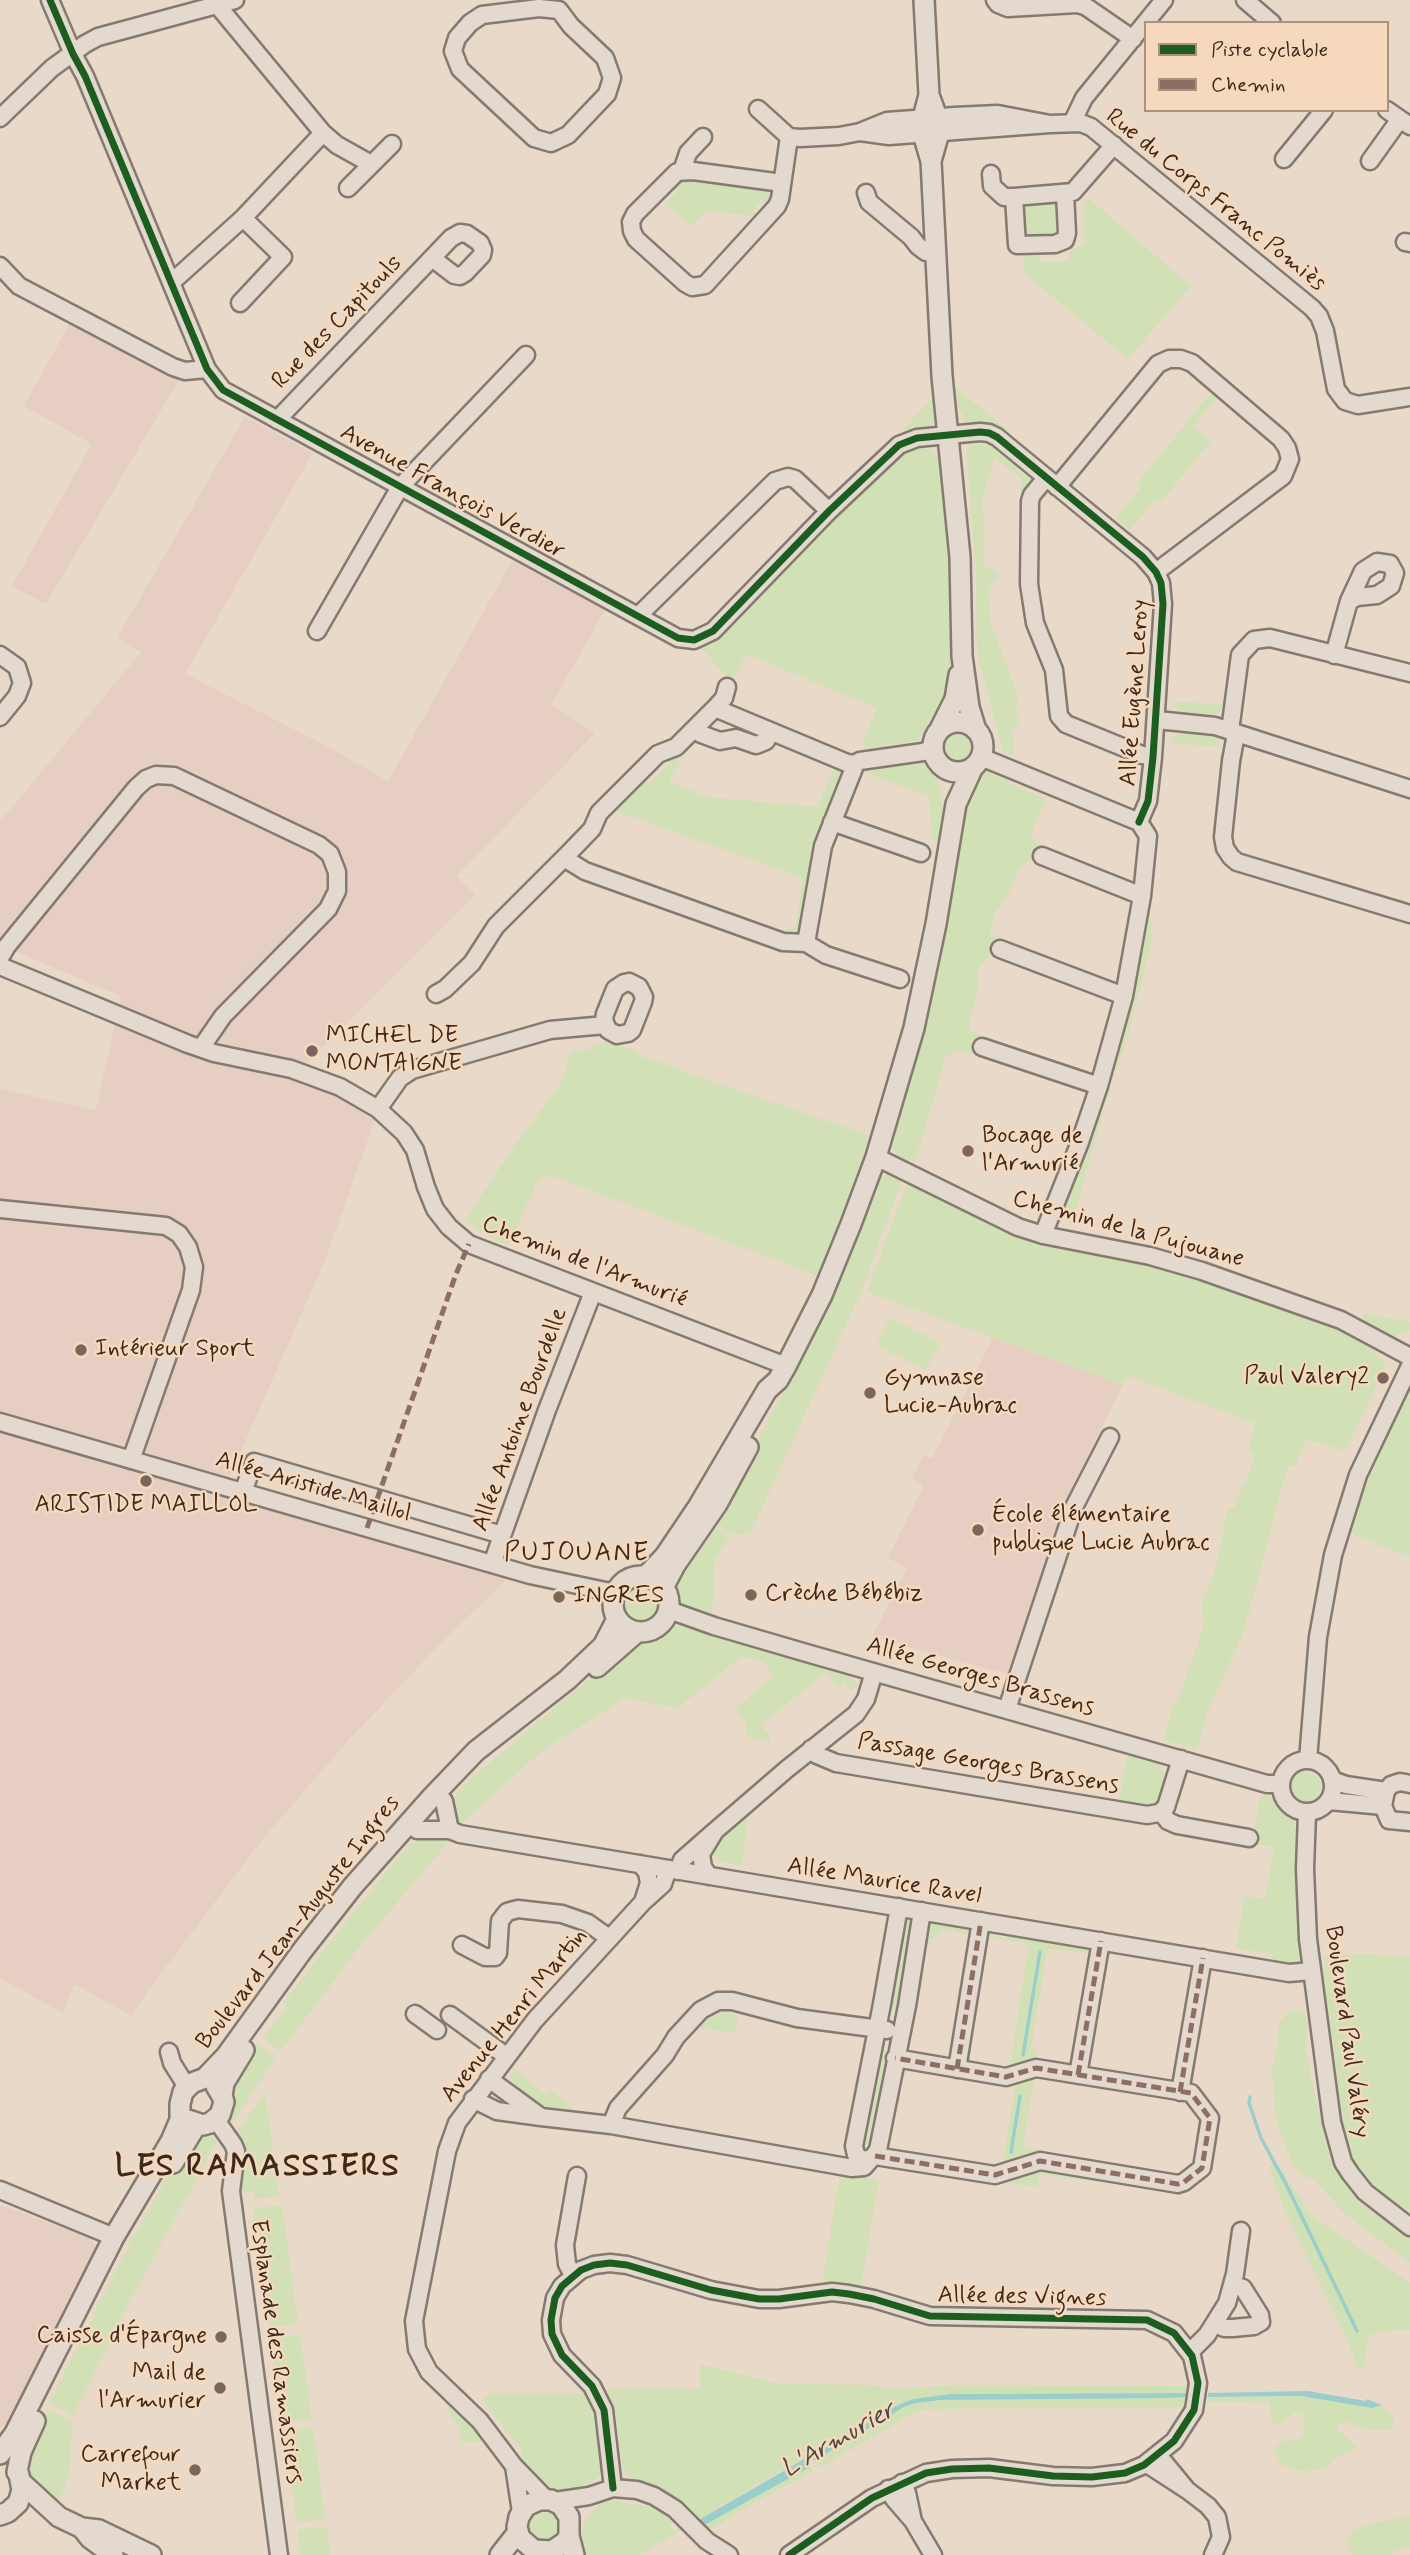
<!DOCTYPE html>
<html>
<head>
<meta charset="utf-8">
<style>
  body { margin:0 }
  #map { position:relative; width:1410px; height:2555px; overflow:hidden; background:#e9d9c9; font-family:Mynerve,sans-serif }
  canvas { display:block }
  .legend { position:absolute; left:1144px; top:21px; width:245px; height:91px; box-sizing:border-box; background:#f6d8bc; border:2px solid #ab927d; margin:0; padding:9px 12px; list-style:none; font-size:21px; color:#3b2a1e }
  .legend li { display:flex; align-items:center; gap:14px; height:35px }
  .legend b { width:35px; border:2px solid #ab927d }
</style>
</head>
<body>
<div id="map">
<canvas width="1410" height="2555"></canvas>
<ul class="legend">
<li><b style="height:9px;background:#1b5e20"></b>Piste cyclable</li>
<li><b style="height:9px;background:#8d6e63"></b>Chemin</li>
</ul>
</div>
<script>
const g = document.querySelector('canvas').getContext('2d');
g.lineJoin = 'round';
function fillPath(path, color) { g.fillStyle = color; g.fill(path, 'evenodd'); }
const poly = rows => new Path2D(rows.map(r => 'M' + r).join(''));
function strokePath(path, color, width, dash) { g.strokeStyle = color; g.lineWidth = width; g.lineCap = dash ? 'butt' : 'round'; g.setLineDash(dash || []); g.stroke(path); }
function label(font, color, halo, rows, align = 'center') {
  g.font = font + ' Mynerve,sans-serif'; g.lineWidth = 5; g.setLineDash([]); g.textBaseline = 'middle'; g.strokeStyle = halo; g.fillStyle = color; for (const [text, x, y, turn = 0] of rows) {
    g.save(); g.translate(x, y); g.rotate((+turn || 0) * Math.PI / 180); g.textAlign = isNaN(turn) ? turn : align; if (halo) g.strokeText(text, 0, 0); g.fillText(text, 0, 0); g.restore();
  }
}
fillPath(poly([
  [70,323,179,380,46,604,12,586,92,444,24,406],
  [245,417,313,453,185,674,321,743,388,781,512,561,605,610,551,705,595,733,456,877,475,894,291,1079,335,1095,375,1119,326,1258,223,1492,508,1578,439,1645,345,1744,262,1840,146,1993,132,2016,74,1984,63,2013,0,1978,0,1089,96,1110,121,996,0,945,0,822,141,652,117,638],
  [993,1338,1123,1385,1064,1503,1007,1674,872,1637,907,1568,888,1558,924,1485,912,1478,924,1455,932,1459],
  [0,2205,88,2237,97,2247,97,2258,13,2423,0,2428]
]), '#e6cec3');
fillPath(poly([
  [682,176,771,189,774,195,769,205,761,200,753,210,759,217,707,210,692,226,665,204,676,193,669,186],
  [1059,198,1060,235,1030,240,1023,237,1020,207,1023,203],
  [1088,198,1191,286,1128,359,1030,278,1024,271,1023,253,1039,252,1040,262,1069,261,1069,251,1085,244,1083,205],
  [955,387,1011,432,1006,438,965,424,965,418,958,406],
  [1212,391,1218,396,1194,427,1211,441,1160,503,1155,500,1130,530,1115,518,1141,488,1137,484],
  [937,393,936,421,929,429,904,435,901,432],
  [977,443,991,445,1020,468,1018,471,1023,475,1026,473,1033,481,1024,492,1021,492,1021,478,994,458,982,501,985,537,983,561,986,567,996,572,999,578,992,581,988,590,990,621,1018,696,1016,716,1020,719,1012,730,1015,757,1003,752,977,653,976,572,966,448],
  [918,447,932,449,941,461,950,571,951,662,948,691,940,713,917,741,865,748,864,741,877,708,746,654,736,675,728,678,702,649,693,650,693,647,713,638,886,464,889,467,901,455],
  [1172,701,1225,705,1220,712,1211,716,1187,714,1178,711],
  '943 747a15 15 0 1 1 30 0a15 15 0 1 1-30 0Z',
  [1184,732,1209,734,1217,739,1222,747,1169,743,1174,736],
  [689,744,669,782,707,797,818,807,835,764,843,769,844,773,802,931,797,935,783,936,787,927,791,929,796,925,803,878,613,810,630,793,632,795,637,790,635,788,643,779,649,784,669,764,664,758,677,756],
  [914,759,930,767,937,777,944,814,942,840,932,839,929,796,861,771,863,768],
  [990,769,1001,771,1012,785,1046,799,1031,835,1033,841,1046,846,1034,851,1033,857,1037,863,1029,860,1021,866,1006,898,996,911,989,933,1001,938,996,938,991,943,990,950,995,957,989,954,977,971,977,996,969,1021,970,1031,982,1036,975,1038,971,1044,972,1050,976,1054,960,1050,946,1056,915,1162,910,1159,908,1164,895,1153,890,1139,959,812,975,777],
  [1148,908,1152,925,1152,944,1119,1066,1112,1064,1135,983],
  [605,1042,638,1051,640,1056,870,1136,819,1276,552,1176,539,1178,508,1246,485,1235,465,1221,514,1146,562,1082,571,1051,587,1051,596,1044],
  [1104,1087,1110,1089,1071,1226,1065,1218,1064,1210,1060,1208],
  [894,1174,903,1177,862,1290,750,1534,733,1535,713,1521,795,1371,847,1254,877,1180,885,1175],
  [908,1180,1020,1237,1052,1245,1150,1261,1332,1323,1364,1338,1386,1365,1345,1451,1306,1439,1295,1467,1288,1465,1243,1634,1209,1708,1197,1749,1163,1740,1172,1709,1181,1692,1204,1624,1202,1602,1216,1568,1228,1508,1234,1509,1242,1486,1240,1482,1247,1483,1255,1453,1248,1451,1255,1423,1128,1376,1123,1385,867,1292],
  [1364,1314,1410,1322,1410,1330,1396,1335,1386,1334,1365,1324,1363,1320],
  [890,1318,940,1343,926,1370,876,1345],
  [1410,1385,1410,1557,1350,1533,1365,1478],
  [711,1525,729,1537,715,1561,712,1617,688,1609,678,1598,675,1587,675,1577],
  '623 1605a18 18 0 1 1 36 0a18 18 0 1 1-36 0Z',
  [682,1625,716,1632,714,1637,850,1676,858,1685,851,1691,844,1682,838,1687,826,1673,761,1724,771,1738,770,1742,748,1737,745,1722,736,1708,774,1676,764,1662,742,1656,678,1708,625,1698,543,1750,461,1824,456,1819,453,1812,454,1799,459,1790,474,1776,614,1658,636,1643,659,1636,673,1626],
  [1128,1755,1158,1764,1164,1772,1165,1785,1161,1796,1155,1804,1146,1806,1119,1802],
  '1291 1787a15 15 0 1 1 30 0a15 15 0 1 1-30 0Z',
  [1265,1793,1295,1824,1299,1835,1303,1950,1298,1959,1289,1964,1272,1964,1272,1954,1236,1948,1245,1896,1265,1899,1274,1847,1252,1843,1260,1797,1262,1798],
  [748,1813,742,1866,719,1861,714,1854,714,1845],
  [425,1836,451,1839,357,1950,281,2051,263,2038,287,2007,283,2003,342,1927,407,1847],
  [908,1915,911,1915,915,1924,915,1931,898,2011,891,2011,888,2008,904,1919],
  [936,1920,965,1923,973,1935,944,1930,930,1940,927,1944,909,2043,902,2042,926,1927],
  [1010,1930,1084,1943,1091,1954,1048,1948,1031,2048,1036,2049,1034,2062,1009,2071,1029,1944,985,1937,992,1931,995,1932,995,1936,1008,1938],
  [1368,1954,1410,1957,1410,2222,1369,2188,1350,2159,1341,2121,1334,2047,1322,1976,1326,1955],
  [722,2011,738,2015,735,2033,700,2028,709,2017],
  [1288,2012,1301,2012,1308,2023,1305,2048,1326,2147,1352,2194,1361,2204,1410,2238,1410,2263,1344,2213,1315,2180,1302,2176,1294,2167,1276,2120,1272,2070,1278,2047,1277,2035,1280,2022],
  [257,2043,276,2057,231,2125,231,2081],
  [883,2050,890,2054,871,2153,859,2152,878,2051],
  [515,2069,546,2095,551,2090,574,2110,539,2105,532,2100,511,2082,510,2076],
  [1035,2074,1023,2147,1041,2150,1002,2166,1015,2088,1009,2086,1010,2083],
  [265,2093,279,2196,255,2199,253,2192,239,2193,238,2181,244,2158,244,2146,237,2131],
  [207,2135,217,2141,129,2303,73,2416,49,2403,125,2252,174,2164,196,2138],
  [1277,2163,1312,2216,1410,2283,1410,2330,1382,2331,1368,2336,1365,2365,1359,2371,1345,2335,1283,2207,1269,2166],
  [1039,2166,1173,2188,1173,2192,1040,2174,1037,2187,1010,2183,1011,2176],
  [840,2173,879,2180,861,2287,822,2284],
  [282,2205,298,2324,270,2327,253,2209],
  [300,2334,312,2419,283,2422,271,2338],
  [700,2364,780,2384,873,2385,890,2389,960,2385,1187,2386,1187,2393,951,2394,913,2399,763,2481,699,2520,671,2496,626,2475,622,2465,616,2414,607,2389,700,2389],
  [489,2393,586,2393,598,2420,603,2468,600,2476,580,2488,563,2492,542,2484,522,2460,522,2451,482,2400],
  [1301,2396,1372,2408,1382,2405,1394,2418,1394,2425,1390,2430,1369,2430,1345,2421,1339,2424,1336,2429,1357,2446,1353,2451,1340,2455,1325,2468,1311,2471,1292,2470,1281,2463,1275,2453,1274,2447,1280,2442,1301,2438,1305,2433,1304,2419,1301,2414,1294,2412,1279,2425,1273,2424,1269,2401,1208,2402,1208,2397],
  [1187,2397,1186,2407,929,2409,916,2412,819,2468,814,2461,904,2407,916,2403,941,2400],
  [453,2407,481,2434,491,2448,486,2449,482,2441,462,2443,460,2430,446,2408],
  [49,2409,72,2421,70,2467,65,2488,58,2501,33,2482,28,2463,34,2441],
  [313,2427,325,2519,297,2523,284,2432],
  [811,2466,814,2471,766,2496,709,2531,703,2525],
  [619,2499,620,2502,644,2506,646,2504,675,2522,670,2526,674,2531,680,2527,683,2530,639,2555,582,2555,579,2541,585,2519,599,2504],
  '528 2526a16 16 0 1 1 32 0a16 16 0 1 1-32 0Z',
  [1410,2516,1410,2549,1406,2547,1394,2551,1391,2555,1352,2555,1346,2541,1354,2530,1379,2522],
  [327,2527,330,2555,300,2555,297,2530]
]), '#d1e1b5');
fillPath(poly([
  [1308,2391,1366,2401,1367,2399,1382,2405,1372,2408,1301,2396,1208,2397,1208,2393],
  [1187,2393,1187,2397,1167,2398,941,2400,916,2403,904,2407,814,2461,811,2456,898,2405,913,2399,951,2394],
  [806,2458,810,2467,708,2523,703,2525,699,2520]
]), '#9acecc');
strokePath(poly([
  [1023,2055,1040,1952],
  [1250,2097,1249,2103,1261,2138,1286,2184,1357,2331],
  [1011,2152,1020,2096]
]), '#9acecc', 3.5);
const minor = poly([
  [50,0,73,54,85,76,207,369,223,390,678,638,694,640,713,631,829,511,899,445,917,438,980,432,989,433,997,437,1143,557,1156,572,1161,583,1163,604,1153,757,1148,801,1139,822],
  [995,0,998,4,1008,8,1077,4,1085,6,1133,39],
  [1245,0,1272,23],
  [539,8,559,10,571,26,605,58,612,78,607,94,568,135,551,143,534,138,460,69,453,51,457,38,470,23,482,15,539,8],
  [758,109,789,137,800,138,839,136,860,132,887,121,954,116,998,114,1050,124,889,136,860,132],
  [1387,110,1410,126],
  [0,118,52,68,85,44,98,37,235,0],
  [1072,123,1084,98,1164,0],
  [1050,124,1081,123,1091,127,1312,308,1319,316,1325,331,1336,389,1345,401,1358,405,1410,397],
  [323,133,337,145,371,164],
  [1284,159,1324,110],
  [1370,161,1400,119],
  [682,171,688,153,703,137],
  [991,174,992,186,1004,197,1014,197],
  [782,183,693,171,677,172,635,214,631,222,632,231,636,239,685,283,692,287,705,285,777,206,780,199,789,137],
  [348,188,392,144],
  [866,193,869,202,911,237,918,246,926,252,936,251],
  [1065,193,1067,233,1065,240,1055,244,1017,245,1014,197,1073,192,1114,145],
  [1405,242,1410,243],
  [0,266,19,286,173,367,185,371,207,369],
  [172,282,243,218,323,133,213,0],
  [240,303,283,257,243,218],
  [277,420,451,238,460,233,467,234,480,243,483,250,482,255,465,273,460,276,454,275,432,258],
  [1046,478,1032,495,1030,501,1029,584,1035,623,1054,670,1059,716,1066,724,1142,755,1153,757],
  [1057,487,1158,364,1169,359,1181,359,1192,363,1281,439,1287,448,1290,459,1283,476,1156,572],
  [638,616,775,481,788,477,795,479,829,511],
  [317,631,400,487,526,355],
  [0,655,17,667,22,683,17,696,0,717],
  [1334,655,1349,601,1357,597,1377,595,1391,586,1395,573,1390,564,1377,562,1363,571,1349,601],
  [715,708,724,698,727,687],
  [1157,720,1215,726,1410,789],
  [695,728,701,734,720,741,736,738,756,745,766,741,771,732],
  [1230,731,1240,655,1254,640,1270,638,1410,673],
  [1236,734,1231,761,1223,837,1225,848,1231,857,1237,862,1410,914],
  [981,757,1139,822,1148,836,1142,896,1124,996,1099,1086,1080,1142,1043,1235],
  [854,764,854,768,823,846,806,943,783,942,585,871,564,858,592,829,599,813,658,754,676,747,715,708,847,763,854,764,860,761,923,752,932,748],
  [832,822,921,853],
  [1042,856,1142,896],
  [806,943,826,955,900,979],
  [1000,949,1124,996],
  [0,958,7,946,136,788,146,779,156,775,174,776,319,845,330,854,337,872,337,891,328,909,223,1016,201,1048],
  [0,966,188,1044,214,1053,291,1069,340,1087,378,1109,404,1133,415,1150,426,1187,435,1209,449,1227,469,1244,786,1366],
  [629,982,639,987,644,997,643,1002,632,1030,628,1033,617,1035,608,1030,604,1020,605,1014,615,989,624,983,629,982],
  [436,994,445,989,472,963,496,926,564,858],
  [982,1047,1099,1086],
  [378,1109,400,1078,412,1070,550,1030,605,1025],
  [876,1157,1018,1227,1043,1235,1150,1256,1202,1271,1341,1320,1410,1357],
  [0,1209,166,1226,179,1234,188,1247,194,1267,191,1290,131,1460],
  [0,1422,530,1575,615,1593],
  [243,1492,254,1462,502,1535],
  [492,1564,547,1410,593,1292],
  [669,1610,714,1626,810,1654,1267,1784,1280,1784],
  [1007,1709,1074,1507,1110,1437],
  [811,1749,817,1755,836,1763,1147,1815,1159,1813,1166,1807,1181,1759],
  '1281 1786a26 26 0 1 1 52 0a26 26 0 1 1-52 0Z',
  [1308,1760,1318,1637,1333,1555,1358,1475,1410,1366],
  [1332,1780,1346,1785,1386,1791],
  [1410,1784,1400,1782,1391,1785,1386,1791,1383,1806,1389,1820,1410,1822],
  [444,1801,450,1830],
  [1329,1801,1383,1806],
  [1161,1812,1168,1821,1177,1825,1249,1838],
  [1307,1813,1305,1869,1308,1939,1332,2122,1343,2162,1350,2173,1365,2192,1410,2227],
  [417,1830,450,1830,460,1834,1289,1973,1311,1971],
  [715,1831,787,1769,856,1714,866,1699,874,1672],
  [640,1864,647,1872,649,1883,643,1902,663,1884,668,1869],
  [678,1871,682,1860,715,1831,701,1854,703,1867,709,1876],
  [899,1907,882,2004,854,2146,856,2155,863,2160,872,2158,878,2150,907,2006,922,1911],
  [462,1945,485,1957,495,1957,498,1953,500,1921,507,1912,518,1909,562,1914,588,1923,609,1938],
  [415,2014,437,2030],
  [450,2015,506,2056],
  [169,2052,172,2063,187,2087],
  [957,2069,981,1921],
  [1078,2075,1101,1941],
  [1180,2092,1203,1958],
  [473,2099,497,2111,541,2117,489,2079],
  [541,2117,611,2125,618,2108,665,2055,676,2037,701,2010,718,2001,732,2001,797,2018,887,2030],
  [216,2120,233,2144,236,2151,231,2191,279,2555],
  [611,2125,852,2168,864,2167,872,2158],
  [875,2156,995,2175,1040,2161,1178,2184,1184,2182,1202,2168,1210,2118,1191,2093,1036,2068,1006,2077,895,2058],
  [0,2190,114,2237],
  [573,2275,567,2264,565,2245,577,2176],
  [1215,2324,1224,2328,1233,2328,1254,2326,1261,2322,1260,2315,1243,2288,1233,2285],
  [1190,2352,1207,2335,1227,2303,1235,2274,1241,2231],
  [1147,2464,1187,2490,1159,2456],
  [514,2466,521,2512],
  [613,2488,604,2410,592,2386,562,2355,552,2334,551,2320,555,2298,562,2286,581,2270,594,2265,610,2263,627,2265,711,2290,759,2299,779,2299,832,2292,849,2294,874,2299,930,2316,1147,2320,1174,2333,1192,2356,1198,2383,1194,2410,1174,2441,1144,2465,1125,2473,1092,2477,1053,2476,989,2468,952,2469,926,2473,872,2498,789,2555],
  [888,2489,894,2499,913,2521,907,2493,902,2483],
  [1187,2490,1208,2506,1217,2517,1221,2537,1213,2555],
  [546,2499,514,2466,480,2421,429,2372,417,2349,414,2321,447,2151,457,2123,535,2020,643,1902],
  [555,2501,589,2496,613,2488,637,2490,654,2496,675,2509,707,2541,729,2555],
  [913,2521,933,2555]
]);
const major = poly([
  [924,0,929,95,923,118,923,134,931,161,942,376,960,557,962,656,969,707,976,730],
  [929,95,937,117,939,133,931,161],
  '933 747a25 25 0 1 1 50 0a25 25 0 1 1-50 0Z',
  [940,729,955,699,959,675],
  '613 1604a28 28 0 1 1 56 0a28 28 0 1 1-56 0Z',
  [646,1576,665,1556,698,1507,767,1390,778,1380,786,1366,822,1295,851,1224,876,1157,914,1028,936,924,956,804,973,767],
  [664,1586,675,1565,717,1504,748,1447],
  [597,1667,637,1632],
  [222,2096,224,2083,244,2050],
  [188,2120,203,2125,210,2123,220,2115,224,2102,222,2096,216,2086],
  [173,2163,197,2124],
  [0,2454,15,2433,114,2237,171,2141,180,2120,180,2104,183,2092,192,2083,205,2078,226,2056,302,1951,353,1886,432,1797,476,1751,567,1680,603,1646,617,1619],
  [17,2472,21,2452,35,2421],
  [22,2483,59,2517,82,2528,99,2530,151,2555],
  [0,2515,8,2512,18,2503,22,2490,19,2475],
  [82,2528,90,2538,113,2555],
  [569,2536,565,2542,552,2551,534,2550,520,2538,517,2527,519,2517,526,2506,539,2500,551,2500,561,2505,569,2517,569,2536,574,2555],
  [500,2555,518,2532]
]);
strokePath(minor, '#847a70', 21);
strokePath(major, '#847a70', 24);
strokePath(minor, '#e4d9ce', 16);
strokePath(major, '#e4d9ce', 19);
strokePath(poly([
  [367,1528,456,1274,469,1244],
  [957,2069,981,1921],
  [1078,2075,1101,1941],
  [1180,2092,1203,1958],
  [875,2156,995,2175,1040,2161,1178,2184,1184,2182,1202,2168,1210,2118,1191,2093,1036,2068,1006,2077,895,2058]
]), '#8d6e63', 5, [10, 5]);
strokePath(poly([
  [50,0,73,54,85,76,207,369,223,390,678,638,694,640,713,631,829,511,899,445,917,438,980,432,989,433,997,437,1143,557,1156,572,1161,583,1163,604,1153,757,1148,801,1139,822],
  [613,2488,604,2410,592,2386,562,2355,552,2334,551,2320,555,2298,562,2286,581,2270,594,2265,610,2263,627,2265,711,2290,759,2299,779,2299,832,2292,849,2294,874,2299,930,2316,1147,2320,1174,2333,1192,2356,1198,2383,1194,2410,1174,2441,1144,2465,1125,2473,1092,2477,1053,2476,989,2468,952,2469,926,2473,872,2498,789,2555]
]), '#1b5e20', 7);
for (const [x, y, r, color] of [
  [312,1051,7,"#78675a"],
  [968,1151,7,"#78675a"],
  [81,1350,7,"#78675a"],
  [1383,1378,7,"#78675a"],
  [870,1393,7,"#78675a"],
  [146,1481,7,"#78675a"],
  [978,1530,7,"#78675a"],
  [751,1595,7,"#78675a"],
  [559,1597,7,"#78675a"],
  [221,2337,7,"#78675a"],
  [220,2388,7,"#78675a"],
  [195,2470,7,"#78675a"]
]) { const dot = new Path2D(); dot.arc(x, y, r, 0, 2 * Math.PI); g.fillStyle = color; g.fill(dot); strokePath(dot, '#f6d8bc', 2.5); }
label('24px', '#3b2a1e', '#f6d8bc', [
  ["Rue du Corps Franc Pomiès",1215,201,39],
  ["Rue des Capitouls",338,323,-46],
  ["Avenue François Verdier",452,493,29],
  ["Allée Eugène Leroy",1136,693,-86],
  ["Chemin de la Pujouane",1128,1230,15],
  ["Chemin de l'Armurié",584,1263,21],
  ["Allée Antoine Bourdelle",521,1420,-70],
  ["Allée Aristide Maillol",313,1488,16],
  ["Allée Georges Brassens",980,1678,16],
  ["Passage Georges Brassens",988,1765,10],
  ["Allée Maurice Ravel",884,1882,9],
  ["Boulevard Jean-Auguste Ingres",299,1923,-52],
  ["Avenue Henri Martin",515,2016,-51],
  ["Boulevard Paul Valéry",1346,2032,82],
  ["Allée des Vignes",1022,2298,1],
  ["Esplanade des Ramassiers",275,2352,82]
]);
label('24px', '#3b2a1e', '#f6d8bc', [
  ["MICHEL DE",326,1037],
  ["MONTAIGNE",326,1065],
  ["Bocage de",982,1137],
  ["l'Armurié",982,1165],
  ["Intérieur Sport",95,1350],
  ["Paul Valery2",1369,1378,"right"],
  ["Gymnase",884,1379],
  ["Lucie-Aubrac",884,1407],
  ["ARISTIDE MAILLOL",146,1506,"center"],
  ["École élémentaire",992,1516],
  ["publique Lucie Aubrac",992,1544],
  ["Crèche Bébébiz",765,1595],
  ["INGRES",573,1597],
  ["Caisse d'Épargne",207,2337,"right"],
  ["Mail de",206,2374,"right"],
  ["l'Armurier",206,2402,"right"],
  ["Carrefour",181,2456,"right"],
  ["Market",181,2484,"right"]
], 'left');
g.letterSpacing = '2px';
label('26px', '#3b2a1e', '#f6d8bc', [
  ["PUJOUANE",577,1555]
]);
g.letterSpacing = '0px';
label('italic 26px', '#474a41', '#f6d8bc', [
  ["L'Armurier",839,2441,-30]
]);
g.letterSpacing = '2px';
label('bold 32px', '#3b2a1e', '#f6d8bc', [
  ["LES RAMASSIERS",258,2168]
]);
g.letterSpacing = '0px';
</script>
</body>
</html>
